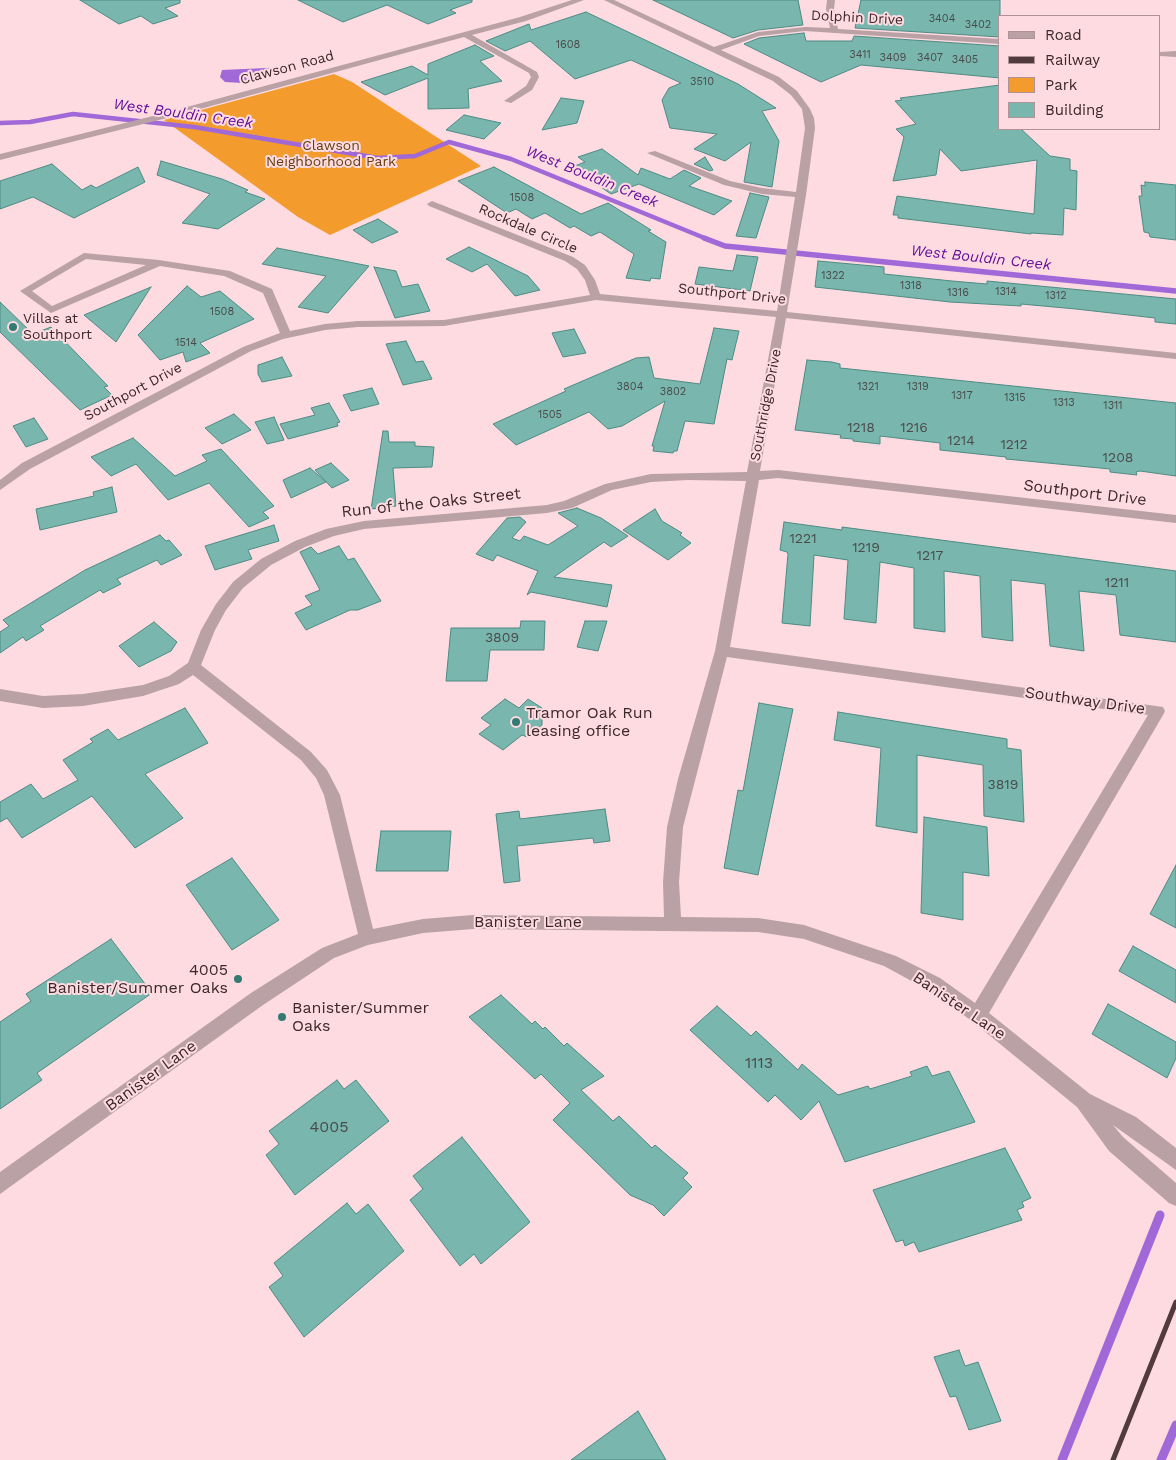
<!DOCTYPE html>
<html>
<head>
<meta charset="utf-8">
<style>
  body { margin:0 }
  #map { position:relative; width:1176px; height:1460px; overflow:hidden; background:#fddbe1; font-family:"Work Sans",sans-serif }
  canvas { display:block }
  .legend { position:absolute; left:998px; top:15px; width:162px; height:115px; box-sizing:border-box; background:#fddbe1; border:1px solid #b09398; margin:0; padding:6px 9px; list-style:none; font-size:15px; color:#3c272b }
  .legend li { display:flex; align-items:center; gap:10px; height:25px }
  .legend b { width:25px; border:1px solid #b09398 }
</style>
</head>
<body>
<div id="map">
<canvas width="1176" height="1460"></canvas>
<ul class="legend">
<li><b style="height:6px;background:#b9a1a5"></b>Road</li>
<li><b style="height:6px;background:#523b3f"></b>Railway</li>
<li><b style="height:14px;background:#f49b2d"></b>Park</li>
<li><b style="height:14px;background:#78b6ae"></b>Building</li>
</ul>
</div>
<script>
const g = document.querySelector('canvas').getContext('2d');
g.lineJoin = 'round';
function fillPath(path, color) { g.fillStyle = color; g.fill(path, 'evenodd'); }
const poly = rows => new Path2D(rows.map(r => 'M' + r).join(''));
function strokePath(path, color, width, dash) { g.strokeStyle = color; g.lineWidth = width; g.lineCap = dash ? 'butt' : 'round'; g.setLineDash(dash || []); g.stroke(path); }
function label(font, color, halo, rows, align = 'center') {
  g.font = font + ' "Work Sans",sans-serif'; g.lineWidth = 4; g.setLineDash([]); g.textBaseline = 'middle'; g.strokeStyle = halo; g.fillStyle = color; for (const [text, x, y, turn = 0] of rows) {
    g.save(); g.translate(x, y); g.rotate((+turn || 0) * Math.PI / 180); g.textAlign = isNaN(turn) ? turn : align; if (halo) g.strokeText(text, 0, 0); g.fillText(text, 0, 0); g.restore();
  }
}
fillPath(poly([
  [334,74,352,82,481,166,330,235,298,217,164,120]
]), '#f49b2d');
fillPath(poly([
  [289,67,298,69,277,74,264,74,258,76,255,80,243,83,225,82,220,77,222,70]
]), '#a168d7');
strokePath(poly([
  [0,123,30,122,73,114,194,127,378,158,415,156,449,142,511,159,707,239]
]), '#a168d7', 4.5);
strokePath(poly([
  [704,238,725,246,1176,291]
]), '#a168d7', 5.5);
strokePath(poly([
  [1062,1460,1160,1215],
  [1161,1460,1176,1425]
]), '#a168d7', 9);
const building = poly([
  [80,0,180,0,180,3,165,8,178,16,153,24,141,16,119,24,80,0],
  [298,0,472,0,472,2,450,10,456,13,428,24,387,5,343,22,298,0],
  [653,0,798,0,803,25,758,30,733,38,653,0],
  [861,0,1000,0,1000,37,855,28,861,0],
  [586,12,738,84,776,108,762,111,779,141,772,187,744,182,751,142,725,161,694,149,717,134,670,128,662,100,669,88,681,83,631,60,575,79,530,41,505,51,486,41,529,24,531,30,586,12],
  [804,33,806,41,852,41,854,36,1000,46,1000,78,861,65,821,82,744,44,759,38,804,33],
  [475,45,494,56,480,61,502,81,468,89,469,108,428,109,428,78,385,95,361,82,412,66,428,75,428,64,475,45],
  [1000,85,1000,129,1021,129,1050,156,1070,159,1070,170,1077,171,1076,210,1064,208,1063,235,1031,233,1031,234,898,218,898,215,893,215,897,196,1034,214,1037,160,961,171,940,149,936,175,893,181,904,137,896,129,916,124,895,101,902,100,900,98,1000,85],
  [561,98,584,101,577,123,542,130,561,98],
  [464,115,501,123,484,139,446,130,464,115],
  [602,149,638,175,641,168,670,179,684,170,701,178,689,186,732,201,714,215,639,184,611,194,572,167,585,162,578,157,602,149],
  [705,157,713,170,710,171,694,164,705,157],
  [161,161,222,179,248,190,245,192,265,199,218,229,182,223,210,194,157,175,161,161],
  [52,164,82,190,91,185,96,188,138,167,145,182,74,218,33,197,0,209,0,181,52,164],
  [494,167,581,214,608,203,651,230,648,231,666,242,660,279,651,278,650,281,626,278,634,254,600,232,591,236,574,226,570,228,545,213,532,219,516,209,507,213,458,181,494,167],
  [1145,182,1176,185,1176,240,1150,237,1149,233,1144,232,1139,196,1142,196,1141,185,1145,186,1145,182],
  [750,193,769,197,756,238,736,236,750,193],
  [378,219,398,232,372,243,353,230,378,219],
  [469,247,528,276,540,290,515,296,487,264,472,272,446,259,469,247],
  [277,248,334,259,369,266,328,313,298,307,326,276,262,264,277,248],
  [737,255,758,257,750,291,695,284,699,267,733,271,737,255],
  [818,261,884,267,884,274,952,281,987,284,987,281,1176,299,1176,324,1155,322,1155,318,1076,309,1021,304,1021,306,950,302,815,287,818,261],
  [374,267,396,271,402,287,418,284,430,311,395,318,374,267],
  [187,286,201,297,220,291,254,319,200,343,210,353,186,362,183,352,160,360,138,335,187,286],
  [151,287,116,342,84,315,151,287],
  [0,302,33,334,51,327,108,386,104,387,112,395,80,410,0,332,0,302],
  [714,328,739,331,732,360,727,359,714,424,685,421,677,451,674,451,673,453,653,451,654,446,652,446,665,401,622,426,608,429,589,412,516,445,493,424,566,391,564,389,636,358,649,357,654,378,700,384,714,328],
  [574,329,586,353,563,357,552,333,574,329],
  [406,341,416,362,423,361,432,379,403,385,386,344,406,341],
  [282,357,292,376,262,382,258,374,258,365,282,357],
  [807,360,832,362,840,364,840,368,1176,403,1176,476,1140,471,1136,472,1137,475,1110,472,1110,469,1006,459,1006,457,940,450,940,443,880,436,880,444,853,441,853,439,840,438,841,435,795,430,807,360],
  [372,388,379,404,351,411,343,395,372,388],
  [329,403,340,422,337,423,338,426,288,439,280,424,315,415,311,408,329,403],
  [234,414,251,430,222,444,205,428,234,414],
  [274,417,284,440,267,444,255,422,274,417],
  [34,418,48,439,26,447,13,426,34,418],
  [383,431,388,431,389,442,415,442,415,446,434,447,432,467,393,468,396,506,371,509,383,431],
  [133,438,175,476,207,461,202,455,221,449,274,506,263,512,269,518,249,527,209,483,168,500,136,464,111,476,91,457,133,438],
  [331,463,349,480,332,488,315,470,331,463],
  [310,468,326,482,291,498,283,480,310,468],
  [112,487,117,512,40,530,36,509,94,496,93,492,112,487],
  [577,508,601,518,628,536,611,547,604,542,554,577,612,585,607,607,531,592,527,595,538,571,497,555,493,561,476,554,507,518,520,517,526,522,512,538,520,541,524,536,548,545,578,526,558,513,577,508],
  [655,509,662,521,682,533,680,535,691,543,668,560,623,530,655,509],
  [784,522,842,530,842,527,1176,571,1176,642,1120,635,1116,595,1079,591,1084,651,1050,646,1045,584,1011,580,1013,641,982,637,980,576,944,571,945,632,914,628,914,568,880,562,876,623,844,619,848,560,814,555,810,626,782,623,788,554,787,552,780,550,784,522],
  [274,525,279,541,248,550,252,559,215,570,205,546,274,525],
  [160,535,166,541,169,540,182,555,161,565,157,560,117,579,121,584,103,593,100,590,40,626,44,630,26,641,23,637,0,653,0,632,9,626,3,620,85,570,160,535],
  [339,546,348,560,354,558,381,601,358,610,350,610,306,630,295,613,312,605,305,596,320,590,300,552,311,547,318,554,339,546],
  [521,621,545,621,544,650,490,650,487,681,446,681,451,628,520,628,521,621],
  [585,621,607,621,598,651,577,647,585,621],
  [154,622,177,642,171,651,139,667,119,646,154,622],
  [505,699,519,708,528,699,542,708,542,725,527,737,522,735,503,750,479,734,491,725,481,718,505,699],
  [759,703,793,709,758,875,724,868,738,790,743,791,759,703],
  [185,708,208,743,145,774,183,818,135,848,92,796,22,838,7,818,0,822,0,802,31,784,43,799,78,780,63,760,93,742,90,739,108,729,118,740,185,708],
  [838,712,1007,739,1007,748,1021,750,1024,822,984,816,983,765,917,755,917,833,876,826,881,748,834,740,838,712],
  [605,809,610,841,594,843,593,838,517,846,520,881,504,883,496,814,519,811,520,819,605,809],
  [924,817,987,827,989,876,963,872,963,920,921,913,924,817],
  [381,831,451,831,448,871,376,871,381,831],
  [232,858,279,920,232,950,186,885,232,858],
  [1176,865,1176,928,1150,914,1176,865],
  [111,939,152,993,37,1073,42,1080,0,1109,0,1022,31,1001,26,994,111,939],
  [1133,946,1176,970,1176,1003,1119,971,1133,946],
  [501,995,532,1024,535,1021,543,1029,545,1027,564,1046,567,1043,604,1076,581,1090,613,1121,619,1116,652,1148,655,1145,688,1173,683,1178,692,1187,664,1216,653,1205,630,1195,553,1120,570,1103,541,1074,535,1079,469,1017,501,995],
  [1108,1004,1176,1042,1176,1058,1167,1078,1092,1034,1108,1004],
  [717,1006,751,1036,756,1031,798,1070,802,1064,838,1095,868,1086,870,1089,912,1076,910,1072,927,1066,932,1076,949,1071,975,1122,845,1162,819,1101,801,1120,775,1095,768,1102,690,1030,717,1006],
  [337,1080,344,1089,356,1080,389,1121,295,1195,266,1155,279,1144,269,1131,337,1080],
  [462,1137,530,1222,481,1264,474,1254,460,1266,410,1200,423,1189,413,1176,462,1137],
  [1005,1148,1031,1198,1022,1202,1024,1207,1017,1210,1022,1220,919,1252,914,1242,905,1246,903,1240,896,1242,873,1190,1005,1148],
  [347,1203,356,1214,368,1204,404,1251,304,1337,269,1287,283,1276,274,1263,347,1203],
  [959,1350,965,1366,978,1362,1001,1421,969,1430,956,1396,950,1397,934,1357,959,1350],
  [638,1411,666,1460,571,1460,638,1411]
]);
fillPath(building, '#78b6ae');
strokePath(building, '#4d8b83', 1);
fillPath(poly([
  [572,0,584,0,526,21,472,35,537,72,539,77,532,90,511,103,504,101,526,86,531,77,529,73,464,37,167,118,0,160,0,154,161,114,520,17,572,0],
  [604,0,614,0,714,47,758,32,805,27,830,28,826,9,827,0,835,0,834,9,838,29,1000,39,1000,44,805,31,759,36,721,50,779,77,797,91,810,109,814,118,815,128,806,195,787,312,1176,353,1176,359,786,318,760,471,778,470,1176,515,1176,523,778,478,759,480,730,647,1163,707,1165,711,1163,715,989,1013,1090,1094,1136,1117,1176,1148,1176,1170,1113,1125,1123,1137,1176,1183,1176,1206,1169,1203,1109,1151,1077,1107,972,1021,928,990,884,966,804,939,758,932,473,929,423,933,368,945,334,958,263,1005,0,1194,0,1172,251,993,322,948,358,934,324,795,316,778,301,760,193,675,179,684,143,696,83,706,43,708,0,701,0,689,43,696,83,694,143,685,169,676,188,663,201,630,216,604,233,582,261,559,295,541,326,529,364,521,547,505,564,501,605,484,651,474,747,472,776,317,596,300,444,326,358,327,325,330,283,339,251,351,30,469,0,490,0,480,22,463,243,347,280,333,263,293,224,276,160,266,51,313,20,291,84,253,159,260,230,271,272,289,290,331,325,324,358,321,444,320,590,295,585,280,577,269,565,261,429,206,427,204,432,201,573,257,585,265,595,280,600,294,777,311,795,197,762,194,724,185,647,153,655,151,730,181,762,188,796,192,805,128,802,109,791,95,773,81,604,0],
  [86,259,146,265,52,306,32,291,86,259],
  [688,480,746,481,715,651,678,779,667,827,663,882,664,917,473,915,423,919,373,929,340,795,327,770,311,752,201,665,215,630,226,610,243,588,271,565,305,547,334,536,364,529,547,513,572,508,612,490,651,482,688,480],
  [727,657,1148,715,975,1003,940,978,896,956,804,925,758,918,681,917,679,882,683,827,727,657],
  [1176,51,1176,57,1160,56,1160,52,1176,51]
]), '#b9a1a5');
strokePath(poly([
  [1113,1460,1176,1302]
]), '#523b3f', 5);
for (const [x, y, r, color] of [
  [13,327,5,"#337a73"],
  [516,722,5,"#337a73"],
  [238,979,5,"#337a73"],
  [282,1017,5,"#337a73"]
]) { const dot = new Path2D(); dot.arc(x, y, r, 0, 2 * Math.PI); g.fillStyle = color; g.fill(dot); strokePath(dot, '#fddbe1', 2); }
label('11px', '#4b4b4c', null, [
  ["3404",942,19],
  ["3402",978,25],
  ["1608",568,45],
  ["3411",860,55],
  ["3409",893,58],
  ["3407",930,58],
  ["3405",965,60],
  ["3510",702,82],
  ["1508",522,198],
  ["1322",833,276],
  ["1318",911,286],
  ["1314",1006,292],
  ["1316",958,293],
  ["1312",1056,296],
  ["1508",222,312],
  ["1514",186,343],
  ["3804",630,387],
  ["1321",868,387],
  ["1319",918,387],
  ["3802",673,392],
  ["1317",962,396],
  ["1315",1015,398],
  ["1313",1064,403],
  ["1311",1113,406],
  ["1505",550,415]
]);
label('14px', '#3c272b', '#fddbe1', [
  ["Dolphin Drive",857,18,3],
  ["Clawson Road",287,68,-15],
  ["Rockdale Circle",528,229,23],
  ["Southport Drive",732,294,6],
  ["Southport Drive",133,392,-28],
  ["Southridge Drive",766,405,-79]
]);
label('14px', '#643e10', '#fddbe1', [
  ["Clawson",331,146],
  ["Neighborhood Park",331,162]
]);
label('14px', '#3c272b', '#fddbe1', [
  ["Villas at",23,319],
  ["Southport",23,335]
], 'left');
label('14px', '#4b4b4c', null, [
  ["1218",861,428],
  ["1216",914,428],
  ["1214",961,441],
  ["1212",1014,445],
  ["1208",1118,458],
  ["1221",803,539],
  ["1219",866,548],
  ["1217",930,556],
  ["1211",1117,583],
  ["3809",502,638],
  ["3819",1003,785]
]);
label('italic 15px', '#65119b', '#fddbe1', [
  ["West Bouldin Creek",183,114,8],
  ["West Bouldin Creek",592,177,22],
  ["West Bouldin Creek",981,258,6]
]);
label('16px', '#3c272b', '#fddbe1', [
  ["Southport Drive",1085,493,7],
  ["Run of the Oaks Street",431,503,-6],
  ["Southway Drive",1085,701,8],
  ["Banister Lane",528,922],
  ["Banister Lane",959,1006,34],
  ["Banister Lane",151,1076,-36]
]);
label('16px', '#3c272b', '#fddbe1', [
  ["Tramor Oak Run",526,713],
  ["leasing office",526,731],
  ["4005",228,970,"right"],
  ["Banister/Summer Oaks",228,988,"right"],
  ["Banister/Summer",292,1008],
  ["Oaks",292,1026]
], 'left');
label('16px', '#4b4b4c', null, [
  ["1113",759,1063],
  ["4005",329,1127]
]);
</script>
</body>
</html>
